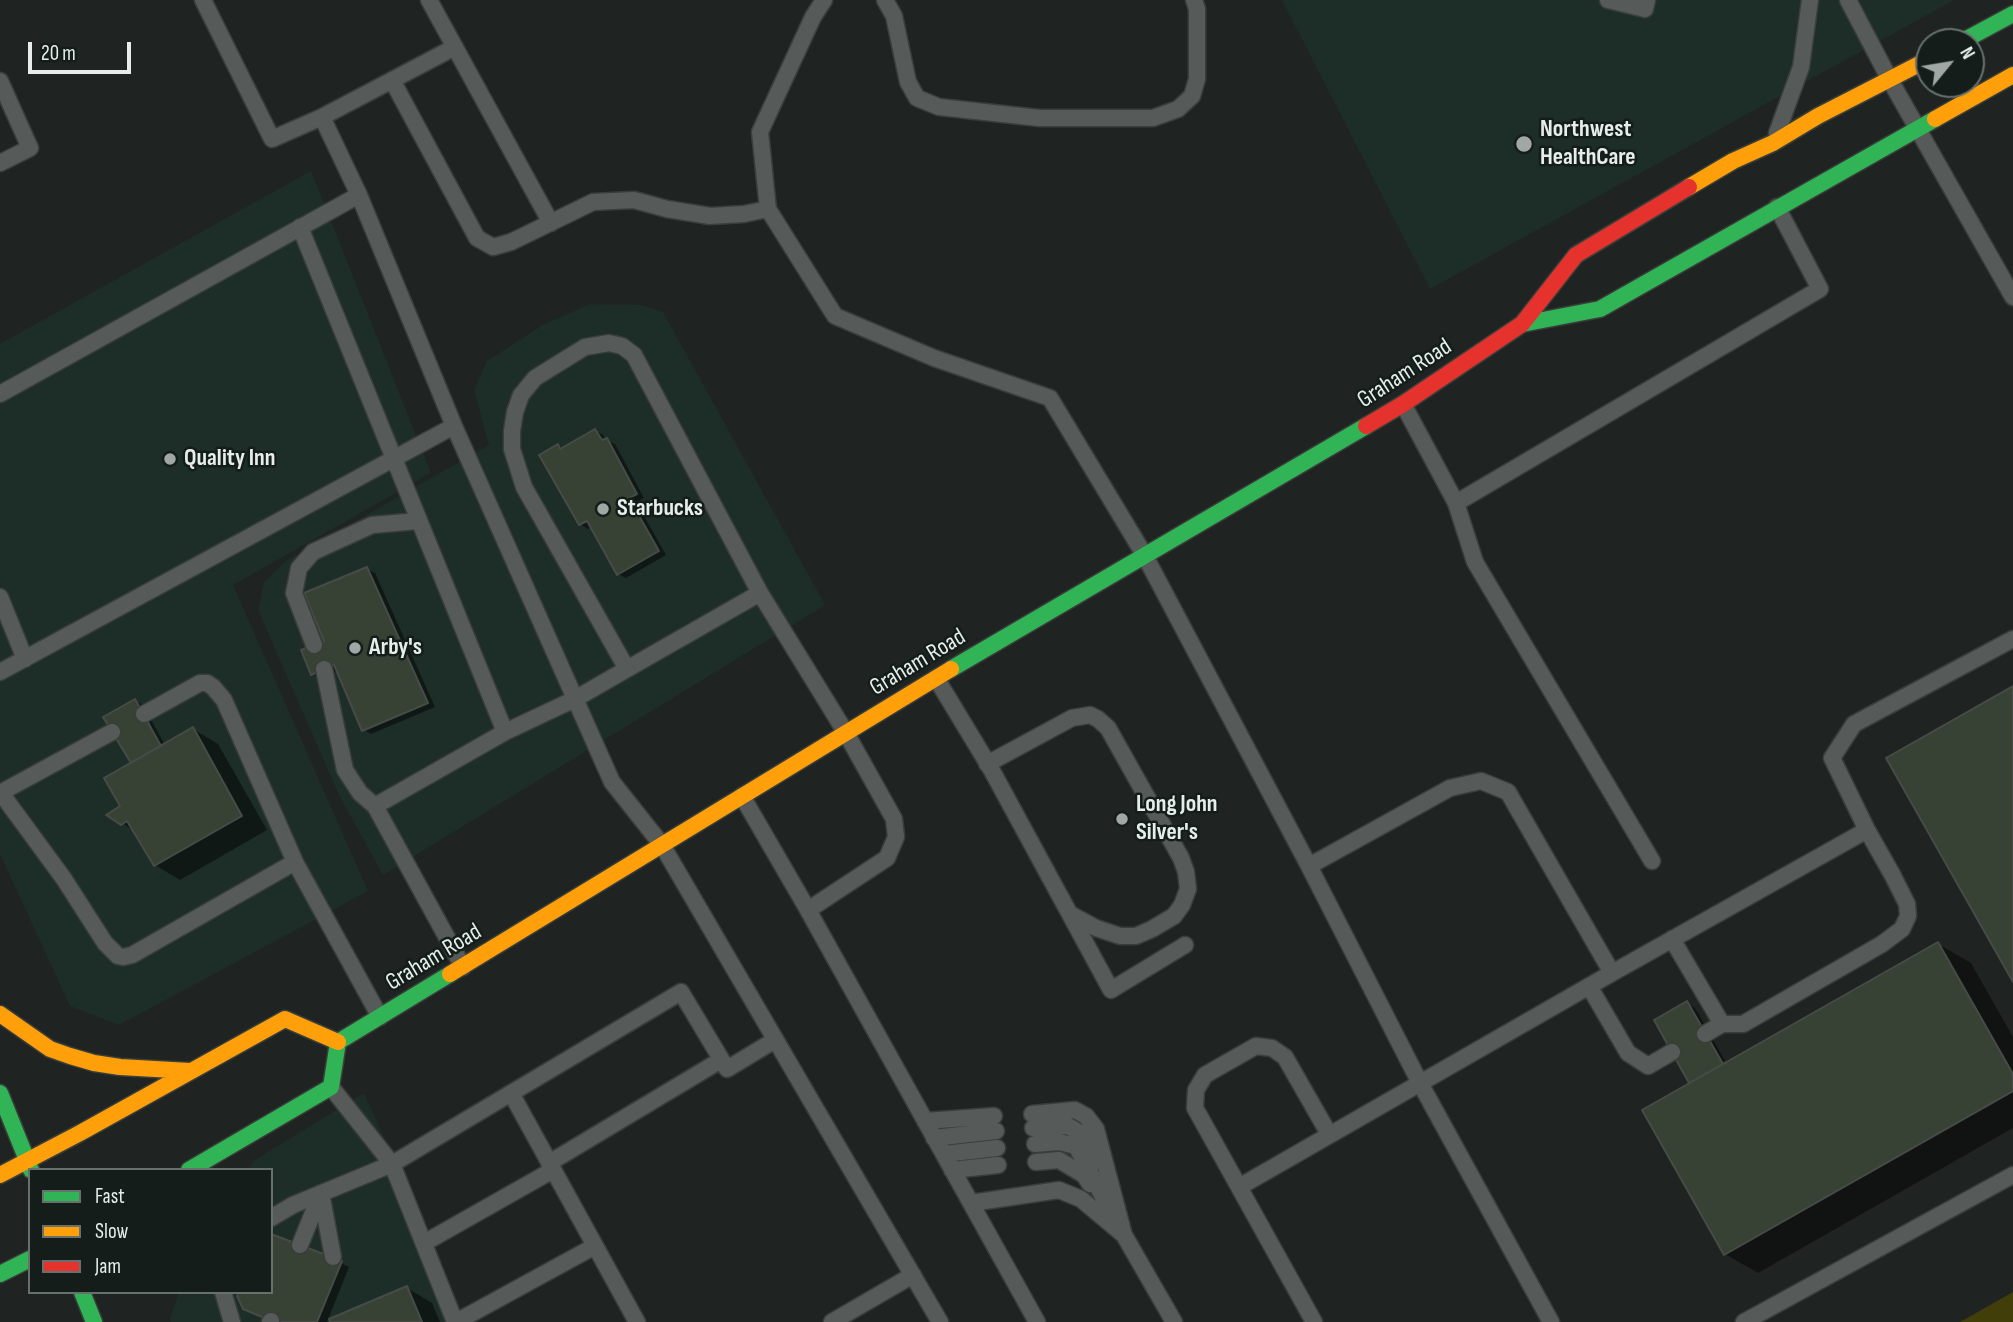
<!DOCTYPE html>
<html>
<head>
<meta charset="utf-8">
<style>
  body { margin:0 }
  #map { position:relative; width:2013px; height:1322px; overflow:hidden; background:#1f2422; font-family:"Sofia Sans Condensed",sans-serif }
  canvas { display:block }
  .legend { position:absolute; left:28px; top:1168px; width:245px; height:126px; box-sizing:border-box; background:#141d19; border:2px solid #68706d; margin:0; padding:9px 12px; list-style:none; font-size:21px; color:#e6edea }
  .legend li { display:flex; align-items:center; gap:14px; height:35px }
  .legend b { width:35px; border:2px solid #68706d }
  .north { position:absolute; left:1915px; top:28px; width:70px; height:70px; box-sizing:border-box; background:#141d19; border:2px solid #68706d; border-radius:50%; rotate:60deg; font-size:19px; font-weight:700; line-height:28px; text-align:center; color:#e6edea }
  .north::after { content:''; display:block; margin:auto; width:24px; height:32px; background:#a0a7a4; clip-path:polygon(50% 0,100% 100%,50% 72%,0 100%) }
  .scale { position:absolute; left:28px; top:42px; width:103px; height:32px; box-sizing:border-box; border:4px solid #e6edea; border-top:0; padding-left:9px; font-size:21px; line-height:24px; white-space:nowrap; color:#e6edea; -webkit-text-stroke:5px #141d19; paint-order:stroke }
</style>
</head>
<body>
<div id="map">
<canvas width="2013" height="1322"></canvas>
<ul class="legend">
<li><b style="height:9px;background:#30b455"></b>Fast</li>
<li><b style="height:9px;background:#ff9f0a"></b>Slow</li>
<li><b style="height:9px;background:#e5322d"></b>Jam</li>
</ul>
<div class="north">N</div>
<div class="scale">20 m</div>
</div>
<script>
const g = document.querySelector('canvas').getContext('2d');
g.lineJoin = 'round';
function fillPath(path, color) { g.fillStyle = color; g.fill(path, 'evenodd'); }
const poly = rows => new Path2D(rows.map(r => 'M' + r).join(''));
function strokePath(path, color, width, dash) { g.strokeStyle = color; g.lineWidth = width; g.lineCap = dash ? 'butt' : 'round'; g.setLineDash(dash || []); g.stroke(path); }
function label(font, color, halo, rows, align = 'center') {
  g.font = font + ' "Sofia Sans Condensed",sans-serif'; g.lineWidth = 5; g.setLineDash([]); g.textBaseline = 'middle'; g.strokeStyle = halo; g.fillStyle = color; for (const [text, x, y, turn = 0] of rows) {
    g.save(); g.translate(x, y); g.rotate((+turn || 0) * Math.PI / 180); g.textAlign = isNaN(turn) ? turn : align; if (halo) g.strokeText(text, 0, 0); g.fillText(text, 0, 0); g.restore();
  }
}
fillPath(poly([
  [1282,0,1954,0,1430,289],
  [311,171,431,473,233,585,368,891,119,1025,70,1006,0,854,0,344],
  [590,304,641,305,663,312,825,605,383,875,339,795,258,610,264,582,286,561,489,445,474,390,487,361,543,325],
  [364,1093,467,1322,171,1322,170,1319,179,1292,271,1292,271,1170,246,1170,255,1160]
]), '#1d2d27');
fillPath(poly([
  [2013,1292,2013,1322,1960,1322]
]), '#413e09');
fillPath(poly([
  [595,431,603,435,606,440,615,444,644,498,636,502,666,555,626,578,618,574,592,526,588,529,580,524,558,446,563,449],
  [367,569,375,573,435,707,371,734,363,729,338,671,320,678,312,674,327,642],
  [135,701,143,705,165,745,193,729,218,744,267,830,180,880,155,865,135,831,109,815,123,807,133,763],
  [1938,944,1971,963,2013,1037,2013,1128,1758,1273,1725,1254,1692,1084,1656,1021,1687,1003,1695,1008,1725,1061,1692,1080,1692,1084],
  [341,1263,349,1267,327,1322,275,1322,271,1292],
  [407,1288,432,1303,440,1322,332,1322]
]), '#0007');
const building = poly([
  [595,429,602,440,607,438,637,494,629,498,659,551,617,575,587,521,579,525,539,455,558,444,560,449,595,429],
  [367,567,428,703,362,731,334,665,311,675,301,650,324,641,304,593,367,567],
  [2013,686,2013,982,1886,758,2013,686],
  [135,699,161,746,131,763,103,717,135,699],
  [193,727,242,816,154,866,127,821,121,825,106,815,120,806,104,778,193,727],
  [1938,942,2013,1074,2013,1091,1724,1255,1642,1110,1938,942],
  [1687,1001,1723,1064,1689,1083,1654,1020,1687,1001],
  [271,1234,342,1261,317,1322,274,1322,243,1309,237,1296,239,1292,271,1292,271,1234],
  [407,1286,422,1322,330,1322,329,1319,407,1286]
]);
fillPath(building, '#374234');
strokePath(building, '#474b48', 2);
const lane = poly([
  [203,0,272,139,322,117,455,47],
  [429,0,551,223],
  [885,0,894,16,908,82,917,98,939,107,1039,118,1153,118,1178,109,1192,96,1197,79,1197,9,1194,0],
  [1608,0,1645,9,1647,0],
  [1848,0,1890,80,2013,297],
  [392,80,477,238,493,247,511,242,593,202,634,200,667,209,710,216,744,214,768,209,835,316,934,358,1050,398,1145,556,1309,866,1450,788,1481,781,1508,792,1612,973,1867,830,1832,758,1854,724,2013,639],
  [0,81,30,148,0,163],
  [322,117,359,195],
  [1777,133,1801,67,1810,0],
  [768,209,760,132,813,17,824,0],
  [300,227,505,732],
  [0,394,359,195,454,426],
  [1403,404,1456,503,1820,289,1777,207],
  [1456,503,1475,562,1652,861],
  [760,593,846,733,894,819,896,837,887,858,808,910],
  [0,597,25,659],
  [314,645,294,593,299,568,313,552,372,525,418,521],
  [324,669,345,770,360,793,375,806],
  [0,672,454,426,612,782,662,845,940,1322],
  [936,678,991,769,1111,990,1185,945],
  [987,764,1072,718,1090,715,1098,719,1108,728,1181,858,1186,872,1188,889,1182,905,1174,916,1152,929,1136,936,1120,936,1096,928,1070,914],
  [0,793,112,732],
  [1,793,64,879,105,943,118,956,123,957,132,955,295,862,224,700,213,687,207,683,200,683,144,714],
  [742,796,808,910,1037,1322],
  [295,862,380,1017],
  [1309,866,1420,1083,1551,1322],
  [1672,939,1722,1024,1743,1024,1882,944,1902,929,1908,916,1907,904,1893,876,1867,830],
  [463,967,375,806,505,732,575,699,627,669,760,593,634,355,622,346,609,343,585,347,535,378,521,395,515,412,512,431,512,449,524,487,627,669],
  [1589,986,1628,1053,1648,1066,1672,1052],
  [1705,1034,1722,1024],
  [331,1087,392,1164,455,1322],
  [511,1093,637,1322],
  [1032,1114,1075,1110,1086,1116,1096,1129,1124,1235],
  [925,1121,994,1116],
  [1033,1128,1068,1126,1080,1133,1089,1142,1096,1161],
  [934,1138,996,1131],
  [1035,1144,1059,1142,1076,1146,1111,1212],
  [944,1154,997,1148],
  [1036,1162,1059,1160,1084,1175,1090,1184],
  [549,1163,721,1060],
  [952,1170,998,1165],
  [1239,1187,1195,1108,1196,1090,1205,1075,1256,1046,1272,1048,1285,1057,1329,1134],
  [321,1193,333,1257],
  [971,1203,1059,1190,1081,1199,1124,1235,1174,1322],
  [271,1218,293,1205,392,1164,681,992,727,1069,775,1040],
  [424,1243,553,1170],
  [300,1245,321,1193],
  [223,1292,232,1322],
  [270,1322,271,1321],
  [456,1322,595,1246],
  [832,1322,913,1275],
  [1314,1322,1239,1187,1612,973],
  [1744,1322,2013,1175]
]);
const fast = poly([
  [1961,42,2013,14],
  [1522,324,1600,309,1935,119],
  [951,669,1366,426],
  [0,1093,31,1170],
  [189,1170,331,1087,338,1042,450,974],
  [0,1274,30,1259],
  [82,1292,94,1322]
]);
const slow = poly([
  [1935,119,2013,75],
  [1689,187,1733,161,1773,143,1818,116,1929,59],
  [450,974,951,669],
  [0,1014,50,1049,70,1056,94,1063,120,1067,190,1071],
  [0,1175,80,1133,285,1019,338,1042]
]);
const jam = poly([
  [1366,426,1403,404,1522,324,1576,255,1689,187]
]);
strokePath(lane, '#393e3b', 19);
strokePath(fast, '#393e3b', 19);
strokePath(slow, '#393e3b', 19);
strokePath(jam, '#393e3b', 19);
strokePath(lane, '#565a58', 16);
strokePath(fast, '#30b455', 16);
strokePath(slow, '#ff9f0a', 16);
strokePath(jam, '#e5322d', 16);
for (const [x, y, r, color] of [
  [1524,144,9,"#a0a7a4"],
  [170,459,7,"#a0a7a4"],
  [603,509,7,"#a0a7a4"],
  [355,648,7,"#a0a7a4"],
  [1122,819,7,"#a0a7a4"]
]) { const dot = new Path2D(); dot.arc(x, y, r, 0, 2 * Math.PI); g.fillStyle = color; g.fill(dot); strokePath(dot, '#141d19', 2.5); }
label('bold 24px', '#e6edea', '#141d19', [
  ["Northwest",1540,130],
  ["HealthCare",1540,158],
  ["Quality Inn",184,459],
  ["Starbucks",617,509],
  ["Arby's",369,648],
  ["Long John",1136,805],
  ["Silver's",1136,833]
], 'left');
label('24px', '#e6edea', '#141d19', [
  ["Graham Road",1405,374,-33],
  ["Graham Road",918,663,-31],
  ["Graham Road",434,958,-31]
]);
</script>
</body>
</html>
